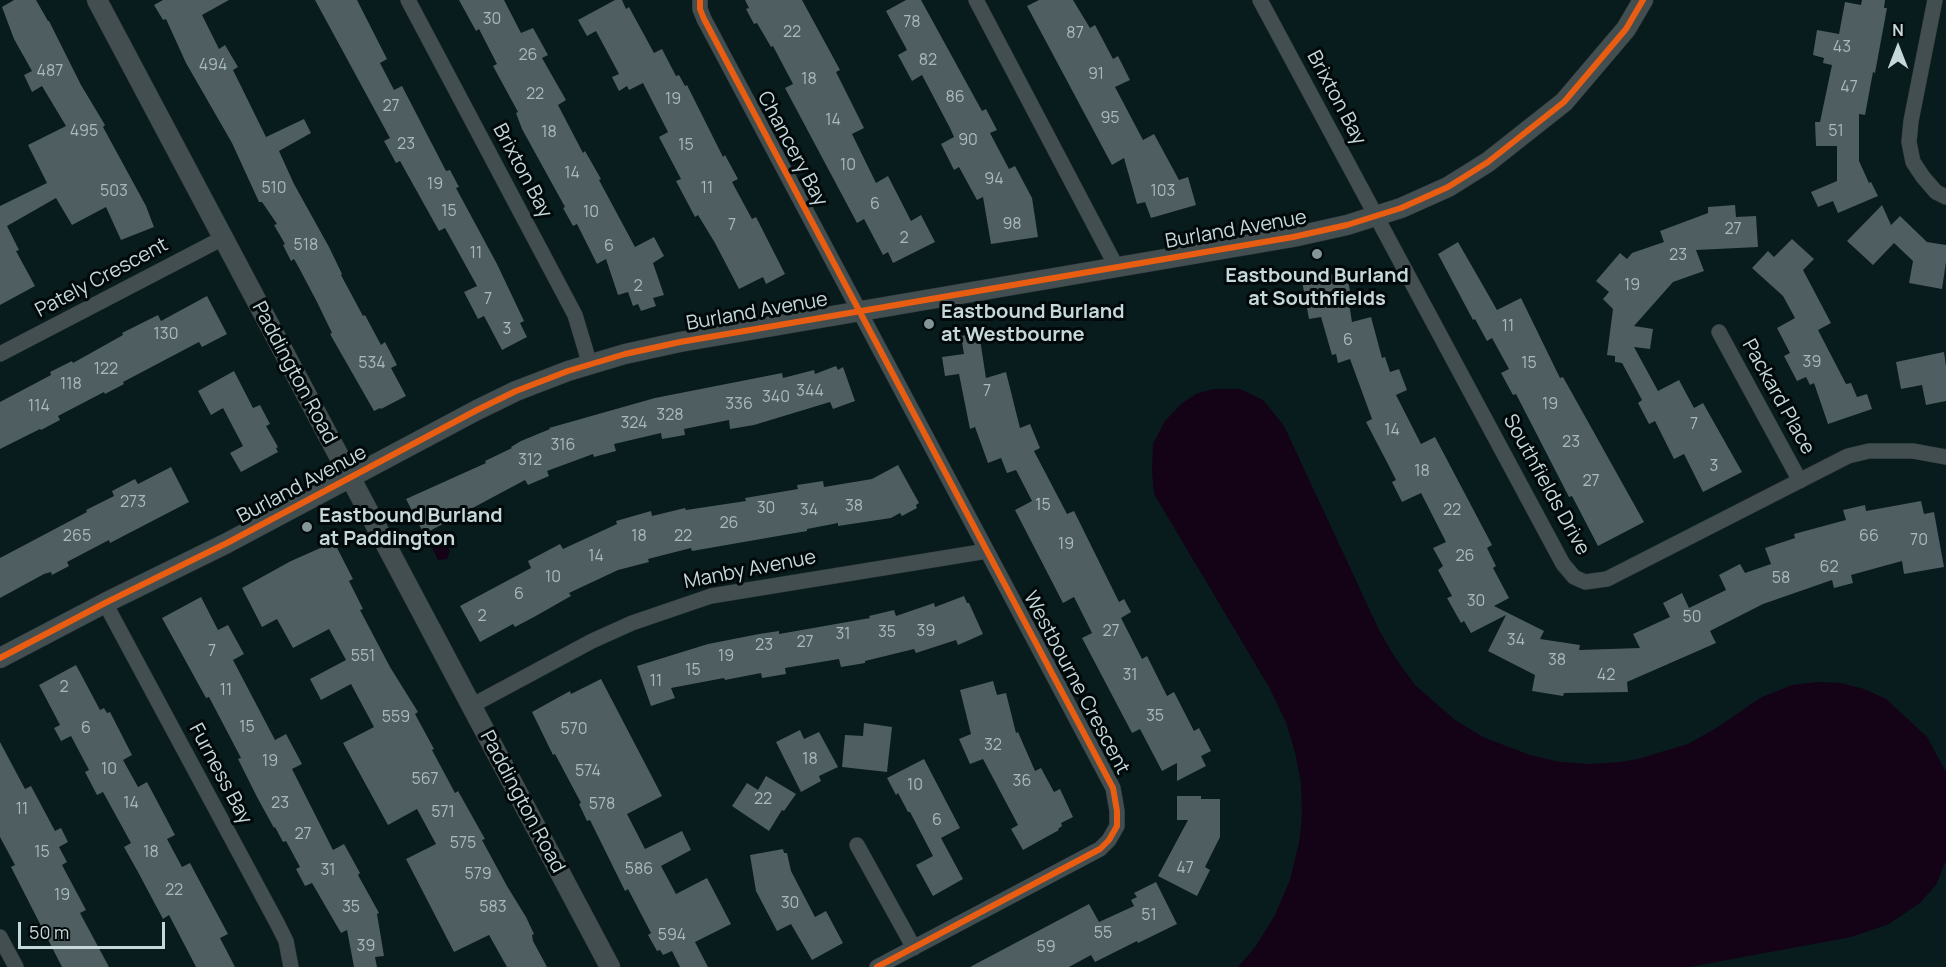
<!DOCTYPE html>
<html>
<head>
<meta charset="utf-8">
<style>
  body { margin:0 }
  #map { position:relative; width:1946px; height:967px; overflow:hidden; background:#081b1d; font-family:Manrope,sans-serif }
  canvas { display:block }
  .north { position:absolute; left:1868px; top:18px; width:60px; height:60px; -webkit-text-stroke:4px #01090a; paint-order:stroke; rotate:0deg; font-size:16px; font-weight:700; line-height:24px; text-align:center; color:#c6d8da }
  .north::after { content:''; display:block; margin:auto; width:21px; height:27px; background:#c6d8da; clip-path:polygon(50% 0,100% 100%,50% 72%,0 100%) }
  .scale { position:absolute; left:18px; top:922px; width:147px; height:27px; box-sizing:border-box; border:3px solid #c6d8da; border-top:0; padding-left:8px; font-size:18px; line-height:21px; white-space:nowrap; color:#c6d8da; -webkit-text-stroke:4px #01090a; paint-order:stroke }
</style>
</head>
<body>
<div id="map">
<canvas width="1946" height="967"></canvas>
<div class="north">N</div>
<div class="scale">50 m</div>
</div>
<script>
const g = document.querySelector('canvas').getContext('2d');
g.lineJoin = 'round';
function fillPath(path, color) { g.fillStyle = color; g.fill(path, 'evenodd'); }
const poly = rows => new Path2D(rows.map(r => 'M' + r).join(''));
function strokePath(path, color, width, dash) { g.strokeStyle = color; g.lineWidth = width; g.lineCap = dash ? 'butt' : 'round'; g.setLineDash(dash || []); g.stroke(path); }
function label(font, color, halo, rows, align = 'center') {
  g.font = font + ' Manrope,sans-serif'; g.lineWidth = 6; g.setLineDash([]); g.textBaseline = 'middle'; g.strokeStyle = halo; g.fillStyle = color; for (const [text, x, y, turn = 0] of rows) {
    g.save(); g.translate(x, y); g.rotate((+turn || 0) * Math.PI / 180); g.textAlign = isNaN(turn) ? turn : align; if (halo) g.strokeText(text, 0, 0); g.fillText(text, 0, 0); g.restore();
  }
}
fillPath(poly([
  [1213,389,1240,389,1263,400,1284,426,1379,630,1394,656,1415,685,1455,720,1485,738,1530,755,1560,762,1589,764,1620,762,1638,759,1688,744,1718,727,1760,698,1792,685,1817,682,1841,683,1864,689,1886,699,1927,737,1946,772,1946,860,1936,885,1920,903,1889,924,1851,937,1689,967,1238,967,1256,946,1275,915,1290,880,1299,843,1302,816,1301,783,1295,752,1286,722,1269,687,1154,494,1152,471,1153,444,1165,421,1181,404,1196,394],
  [434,533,442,535,450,551,447,559,438,560,429,542]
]), '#140216');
fillPath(poly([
  [14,0,36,0,48,21,49,21,81,85,105,125,103,127,146,206,154,227,121,240,106,207,72,225,56,198,7,226,19,250,16,251,35,286,0,305,0,206,47,183,28,145,66,126,42,86,32,92,24,75,32,71,14,39,2,7],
  [163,0,229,0,202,15,219,49,225,45,238,67,233,70,266,137,304,119,311,133,279,151,294,184,329,247,342,274,341,275,363,316,365,315,381,345,385,342,397,365,391,368,406,396,381,409,380,408,374,411,330,334,332,333,317,302,298,266,294,259,291,261,283,245,285,244,274,225,277,224,262,202,259,202,232,143,186,63,166,19,163,20,154,5],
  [315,0,357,0,387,59,380,63,394,90,402,86,446,171,450,170,459,187,456,188,497,264,524,321,520,323,527,337,502,350,484,316,478,319,464,292,477,286,445,228,439,231,400,161,396,163,384,141,390,138],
  [459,0,504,0,521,33,533,28,548,55,542,58,566,100,558,105,583,153,585,151,601,179,599,180,635,247,654,237,664,256,653,263,664,295,653,298,656,306,641,311,638,304,633,306,628,292,618,295,606,259,597,264,577,224,573,226,563,208,565,207,522,129,516,113,518,112,493,66,497,64,479,29,476,31],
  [615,0,622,0,626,9,629,7,654,53,662,49,676,76,679,75,685,86,687,85,723,157,725,155,738,179,732,182,752,219,756,217,785,274,766,284,763,277,739,289,715,243,698,215,695,217,676,181,681,179,659,137,668,132,643,83,629,90,627,86,619,91,612,77,619,74,596,31,587,36,578,20],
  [745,0,802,0,840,70,836,72,864,128,852,134,876,183,888,176,911,221,921,215,935,242,893,263,888,252,883,255,864,219,857,223,785,88,793,84,773,46,771,47,757,23,754,24,746,9,749,8],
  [906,0,921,0,982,111,986,109,997,130,990,133,1009,169,1015,166,1032,198,1038,237,991,244,983,197,977,200,959,167,954,170,941,144,954,137,950,128,922,75,912,81,898,55,907,50,886,11],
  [1039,0,1073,0,1090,28,1095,25,1113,59,1118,56,1130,80,1115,87,1143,140,1154,134,1179,180,1188,177,1196,205,1151,218,1145,202,1137,204,1124,158,1112,165,1027,6],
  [1862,0,1885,0,1884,8,1887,8,1875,73,1873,72,1865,115,1859,114,1859,161,1869,183,1871,182,1878,196,1838,213,1833,201,1818,207,1811,192,1837,181,1837,146,1816,146,1815,122,1820,122,1832,65,1823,63,1824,58,1813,55,1817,30,1839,34,1845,2,1861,5],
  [1735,205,1736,217,1756,216,1758,247,1696,250,1704,271,1673,282,1634,326,1653,329,1650,349,1634,347,1658,391,1679,380,1694,408,1703,403,1742,472,1703,492,1684,454,1674,459,1655,421,1649,424,1638,403,1642,400,1622,363,1615,362,1615,356,1607,355,1613,309,1603,299,1609,292,1596,281,1620,253,1627,259,1632,253,1664,242,1660,231,1708,213,1708,207],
  [1882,205,1891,225,1900,216,1927,242,1946,245,1946,262,1942,289,1909,283,1913,261,1894,243,1873,265,1847,241],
  [1792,239,1814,259,1803,270,1831,323,1818,330,1846,384,1851,383,1857,397,1867,394,1872,409,1828,424,1814,383,1810,385,1806,377,1797,381,1784,356,1790,353,1777,328,1795,318,1783,296,1752,268,1768,251,1774,257],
  [1458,242,1497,310,1521,298,1560,378,1563,377,1644,522,1598,546,1572,496,1569,497,1516,394,1513,395,1501,373,1509,369,1492,338,1487,341,1475,319,1473,320,1438,254],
  [1346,271,1350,291,1347,291,1352,322,1371,317,1382,358,1385,357,1390,372,1399,369,1407,390,1396,395,1421,444,1435,437,1492,545,1487,548,1496,566,1493,568,1509,598,1494,606,1544,631,1540,639,1580,645,1579,650,1640,648,1633,634,1670,617,1663,603,1682,593,1689,608,1726,590,1719,575,1740,564,1745,573,1771,564,1765,548,1795,538,1794,534,1846,520,1843,510,1865,505,1866,511,1921,501,1924,514,1934,512,1944,567,1904,574,1902,561,1851,575,1853,583,1834,588,1832,580,1763,604,1710,631,1716,643,1627,682,1628,692,1564,693,1563,696,1532,691,1535,675,1488,651,1506,615,1471,633,1464,621,1461,623,1447,598,1452,596,1438,570,1443,566,1433,548,1446,542,1421,493,1402,502,1392,482,1396,480,1390,468,1366,422,1372,419,1350,359,1338,363,1336,354,1332,355,1321,317,1309,319,1302,281],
  [207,296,227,334,202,347,199,342,123,382,124,384,105,394,104,392,58,416,60,420,41,430,40,429,0,449,0,402,51,375,50,372,72,361,73,363,123,335,122,333,158,315,161,321],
  [979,333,986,378,1006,372,1020,428,1030,424,1040,448,1034,451,1067,514,1074,511,1119,602,1124,599,1131,612,1121,618,1142,659,1147,656,1167,696,1174,692,1194,731,1199,728,1211,751,1201,756,1206,766,1177,781,1177,763,1162,771,1140,729,1132,733,1082,638,1092,633,1074,597,1063,603,1015,510,1032,501,1016,470,1007,473,1001,458,988,463,975,427,970,429,959,374,945,376,942,357,964,354,961,336],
  [1944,352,1946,366,1946,401,1926,405,1922,385,1901,389,1896,362],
  [836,366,838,370,843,367,855,401,833,409,830,402,754,425,730,429,729,420,684,429,685,435,662,439,661,433,614,444,616,451,594,457,593,454,547,471,549,476,528,485,525,480,424,534,406,499,486,463,485,461,512,448,511,447,521,441,550,429,549,428,655,398,782,373,783,378,814,370,815,374],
  [234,371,253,408,260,405,270,424,266,426,278,447,276,448,278,452,241,472,230,453,243,446,223,408,211,415,198,391],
  [898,465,919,503,916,505,917,508,902,516,900,513,891,518,838,526,838,523,807,529,807,531,692,551,691,548,648,559,649,562,618,570,569,593,571,596,534,617,515,627,513,624,480,642,460,606,531,568,528,561,560,544,563,549,617,524,616,521,651,511,652,516,685,508,686,510,746,501,745,498,798,489,797,485,823,481,824,487,872,479],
  [171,467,189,502,110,543,109,540,67,562,69,566,52,575,51,572,44,574,0,598,0,558,87,512,86,510,114,496,112,491,135,479,138,484],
  [334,542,353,579,349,581,363,609,360,610,390,667,418,712,415,714,434,749,432,750,455,793,458,791,485,839,482,840,507,886,526,917,534,934,532,935,533,941,547,967,507,967,489,935,454,952,406,859,436,844,417,809,388,825,343,743,374,727,351,684,321,700,310,679,346,660,329,629,293,648,277,619,262,627,242,588,291,561],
  [964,596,967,603,969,603,983,634,958,645,956,640,916,653,914,649,865,661,865,663,841,667,839,659,785,668,786,674,762,678,761,673,725,680,724,678,671,688,675,698,651,706,637,666,708,644,759,634,779,631,779,634,870,618,869,616,894,610,896,616,934,603,935,607],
  [201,597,218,630,228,625,244,654,233,660,275,740,286,734,302,764,292,769,333,850,344,844,360,873,358,875,379,913,377,914,384,956,375,957,377,967,354,967,347,930,341,933,312,883,305,886,296,869,300,867,286,841,283,842,275,827,274,828,257,797,238,759,241,758,209,697,206,698,162,618],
  [76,665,100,710,104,708,107,713,110,712,132,755,123,760,138,787,147,782,175,835,167,839,182,867,190,863,199,880,228,934,220,938,235,967,196,967,169,915,163,919,138,872,124,847,131,843,103,792,97,795,85,772,89,770,71,736,61,741,54,728,60,725,39,685],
  [601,679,662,796,627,814,645,849,682,831,691,850,661,866,676,894,707,878,731,924,695,942,708,967,680,967,672,951,663,955,660,950,657,951,648,935,651,933,628,889,625,891,590,820,587,821,579,804,581,803,555,754,553,755,532,712,570,691,571,694],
  [993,681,997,695,1006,693,1016,733,1018,732,1035,771,1041,768,1054,792,1060,789,1073,817,1061,823,1062,826,1058,829,1059,830,1023,850,1011,829,1018,825,983,759,970,764,959,739,971,734,960,690],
  [864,723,892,727,887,772,842,767,845,735,863,736],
  [800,730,804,739,819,732,838,767,819,776,821,781,801,792,776,742],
  [0,742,25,789,31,786,55,831,61,828,68,842,59,847,67,862,62,865,86,910,80,913,109,967,62,967,11,867,15,865,0,837],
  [924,759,960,828,941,838,963,879,933,896,916,865,933,856,910,812,908,812,898,793,896,795,887,778],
  [766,776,796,794,784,811,782,810,769,831,732,806,747,783,758,790],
  [1177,796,1201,796,1201,799,1220,799,1220,837,1205,867,1210,870,1197,896,1158,876,1188,820,1177,820],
  [783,849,784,853,787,853,791,871,815,917,826,911,843,943,812,960,791,924,777,931,756,891,750,855],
  [1156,882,1177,924,1138,943,1137,941,1095,962,1091,955,1069,967,970,967,1089,904,1099,922,1134,906,1131,900,1137,897,1134,893]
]), '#4f5e60');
const minor = poly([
  [408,0,575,315,590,365],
  [700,0,700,9,704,19,1113,788,1117,811,1117,826,1109,840,1100,849,877,967],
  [976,0,1117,268],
  [1260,0,1563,564,1574,577,1585,582,1607,579,1848,456,1869,451,1913,451,1946,457],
  [1935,0,1911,121,1909,142,1913,162,1923,177,1936,192,1946,197],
  [1719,332,1800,481],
  [0,354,223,238],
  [105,603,277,923,286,941,291,967],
  [471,706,592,641,632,623,711,596,987,551],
  [857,845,914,948],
  [0,937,16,967]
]);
const tertiary = poly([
  [97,0,610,967],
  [0,658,105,603,227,543,477,410,516,391,568,371,625,354,680,342,1293,237,1347,225,1401,208,1448,187,1488,162,1564,102,1626,29,1643,0]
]);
strokePath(minor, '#293435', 16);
strokePath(tertiary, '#293435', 21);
strokePath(minor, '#424e4f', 15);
strokePath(tertiary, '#424e4f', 20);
strokePath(poly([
  [700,0,700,9,704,19,1113,788,1117,811,1117,826,1109,840,1100,849,877,967],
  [0,658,105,603,227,543,477,410,516,391,568,371,625,354,680,342,1293,237,1347,225,1401,208,1448,187,1488,162,1564,102,1626,29,1643,0]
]), '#e95d12', 6);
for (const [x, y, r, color] of [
  [1317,254,6,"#849698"],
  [929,324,6,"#849698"],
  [307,527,6,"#849698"]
]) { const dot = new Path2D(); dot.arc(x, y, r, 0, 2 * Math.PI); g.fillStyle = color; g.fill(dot); strokePath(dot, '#01090a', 2); }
label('16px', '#a8babc', null, [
  ["30",492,20],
  ["78",912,23],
  ["22",792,33],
  ["87",1075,34],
  ["43",1842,48],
  ["26",528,56],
  ["82",928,61],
  ["494",213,66],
  ["487",50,72],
  ["91",1096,75],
  ["18",809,80],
  ["47",1849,88],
  ["22",535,95],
  ["86",955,98],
  ["19",673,100],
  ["27",391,107],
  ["95",1110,119],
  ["14",833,121],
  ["495",84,132],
  ["51",1836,132],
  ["18",549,133],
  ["90",968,141],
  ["23",406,145],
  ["15",686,146],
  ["10",848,166],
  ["14",572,174],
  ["94",994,180],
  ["19",435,185],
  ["510",274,189],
  ["11",707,189],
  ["503",114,192],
  ["103",1163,192],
  ["6",875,205],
  ["15",449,212],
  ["10",591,213],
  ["98",1012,225],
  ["7",732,226],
  ["27",1733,230],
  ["2",904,239],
  ["518",306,246],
  ["6",609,247],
  ["11",476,254],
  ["23",1678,256],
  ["19",1632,286],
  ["2",638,287],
  ["7",488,300],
  ["11",1508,327],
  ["3",507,330],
  ["130",166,335],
  ["6",1348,341],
  ["39",1812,363],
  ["534",372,364],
  ["15",1529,364],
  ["122",106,370],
  ["118",71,385],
  ["344",810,392],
  ["7",987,392],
  ["340",776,398],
  ["336",739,405],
  ["19",1550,405],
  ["114",39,407],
  ["328",670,416],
  ["324",634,424],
  ["7",1694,425],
  ["14",1392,431],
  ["23",1571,443],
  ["316",563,446],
  ["312",530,461],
  ["3",1714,467],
  ["18",1422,472],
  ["27",1591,482],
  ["273",133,503],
  ["15",1043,506],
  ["38",854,507],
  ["30",766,509],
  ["34",809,511],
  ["22",1452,511],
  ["26",729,524],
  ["265",77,537],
  ["18",639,537],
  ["22",683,537],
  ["66",1869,537],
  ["70",1919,541],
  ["19",1066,545],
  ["14",596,557],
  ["26",1465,557],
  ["62",1829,568],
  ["10",553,578],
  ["58",1781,579],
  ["6",519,595],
  ["30",1476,602],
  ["2",482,617],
  ["50",1692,618],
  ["39",926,632],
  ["27",1111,632],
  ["35",887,633],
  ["31",843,635],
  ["34",1516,641],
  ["27",805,643],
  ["23",764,646],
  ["7",212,652],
  ["551",363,657],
  ["19",726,657],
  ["38",1557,661],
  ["15",693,671],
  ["31",1130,676],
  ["42",1606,676],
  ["11",656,682],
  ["2",64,688],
  ["11",226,691],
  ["35",1155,717],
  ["559",396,718],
  ["15",247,728],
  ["6",86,729],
  ["570",574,730],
  ["32",993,746],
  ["18",810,760],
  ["19",270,762],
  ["10",109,770],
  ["574",588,772],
  ["567",425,780],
  ["36",1022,782],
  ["10",915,786],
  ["22",763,800],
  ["14",131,804],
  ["23",280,804],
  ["578",602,805],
  ["11",22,810],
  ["571",443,813],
  ["6",937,821],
  ["27",303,835],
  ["575",463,844],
  ["15",42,853],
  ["18",151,853],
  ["47",1185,869],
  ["586",639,870],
  ["31",328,871],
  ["579",478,875],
  ["22",174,891],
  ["19",62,896],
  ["30",790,904],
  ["35",351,908],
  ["583",493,908],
  ["51",1149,916],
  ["55",1103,934],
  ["594",672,936],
  ["39",366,947],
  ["59",1046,948]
]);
label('20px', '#c6d8da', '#01090a', [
  ["Brixton Bay",1336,98,62],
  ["Chancery Bay",792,149,62],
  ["Brixton Bay",522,171,62],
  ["Burland Avenue",1236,230,-10],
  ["Pately Crescent",102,278,-28],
  ["Burland Avenue",757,312,-10],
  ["Paddington Road",294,373,62],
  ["Packard Place",1778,397,61],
  ["Burland Avenue",302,485,-28],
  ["Southfields Drive",1546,485,61],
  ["Manby Avenue",750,570,-11],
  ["Westbourne Crescent",1076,683,62],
  ["Furness Bay",220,774,62],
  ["Paddington Road",522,802,62]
]);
label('bold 20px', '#c6d8da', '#01090a', [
  ["Eastbound Burland",1317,276,"center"],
  ["at Southfields",1317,299,"center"],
  ["Eastbound Burland",941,312],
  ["at Westbourne",941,335],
  ["Eastbound Burland",319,516],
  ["at Paddington",319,539]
], 'left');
</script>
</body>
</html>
